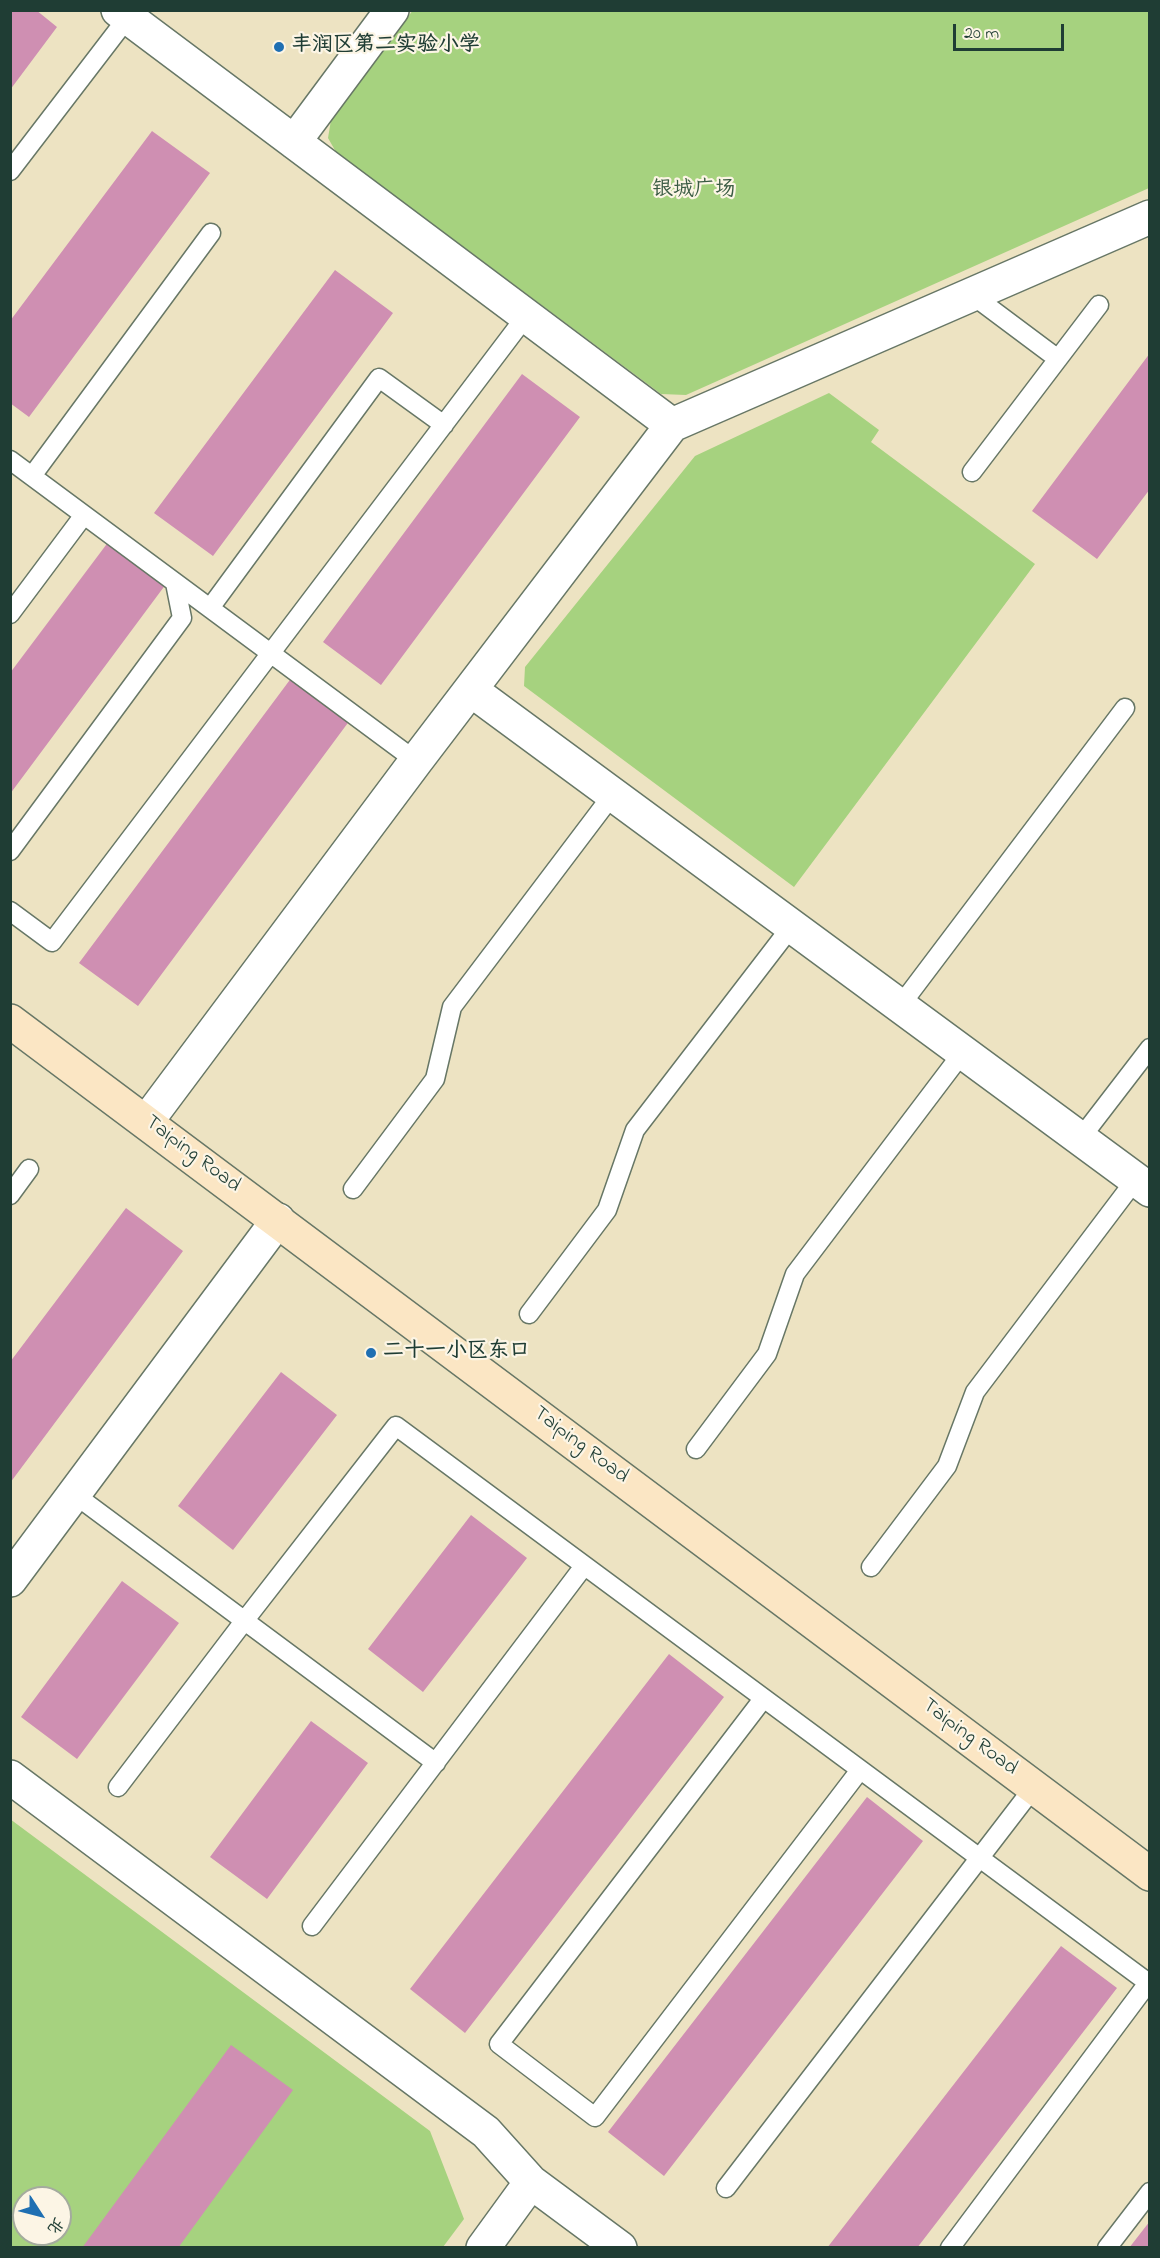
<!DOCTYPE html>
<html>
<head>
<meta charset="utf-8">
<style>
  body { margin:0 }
  #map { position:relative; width:1160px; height:2258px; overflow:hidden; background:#ede3c2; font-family:"Indie Flower","LXGW WenKai TC",sans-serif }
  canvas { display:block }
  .frame { position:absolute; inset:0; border:12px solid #1f3d34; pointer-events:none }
  .north { position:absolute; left:12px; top:2186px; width:60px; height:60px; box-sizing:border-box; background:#fcf5e5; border:2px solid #a4ab9e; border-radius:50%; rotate:126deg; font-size:16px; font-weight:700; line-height:24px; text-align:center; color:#1f3d34 }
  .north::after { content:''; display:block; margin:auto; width:21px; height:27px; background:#1f6fb2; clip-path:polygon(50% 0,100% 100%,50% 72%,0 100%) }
  .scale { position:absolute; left:953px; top:24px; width:111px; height:27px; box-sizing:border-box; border:3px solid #1f3d34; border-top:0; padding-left:8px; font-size:18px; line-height:21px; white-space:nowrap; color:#1f3d34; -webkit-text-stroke:4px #fcf5e5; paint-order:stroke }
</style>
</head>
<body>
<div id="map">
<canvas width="1160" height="2258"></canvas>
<div class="frame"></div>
<div class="north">北</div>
<div class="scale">20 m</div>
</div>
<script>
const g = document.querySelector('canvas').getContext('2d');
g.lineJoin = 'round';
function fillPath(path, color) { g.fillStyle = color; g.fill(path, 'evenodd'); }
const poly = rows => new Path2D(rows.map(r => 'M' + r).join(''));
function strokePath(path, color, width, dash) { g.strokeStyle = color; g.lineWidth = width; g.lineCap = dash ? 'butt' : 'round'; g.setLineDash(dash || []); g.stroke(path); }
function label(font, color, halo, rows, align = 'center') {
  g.font = font + ' "Indie Flower","LXGW WenKai TC",sans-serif'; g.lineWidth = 4.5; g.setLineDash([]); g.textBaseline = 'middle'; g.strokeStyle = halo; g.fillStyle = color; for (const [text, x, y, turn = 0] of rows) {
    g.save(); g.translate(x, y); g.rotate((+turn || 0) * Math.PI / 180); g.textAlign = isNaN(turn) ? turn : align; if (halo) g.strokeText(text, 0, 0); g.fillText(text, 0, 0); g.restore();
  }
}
fillPath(poly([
  [413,10,1149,11,1149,188,686,395,661,394,336,152,328,138,331,120],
  [829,393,879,430,871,442,1035,564,794,887,524,686,525,667,695,456],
  [10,1819,430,2131,464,2219,443,2247,11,2247],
  [24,2198,60,2198,60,2234,24,2234]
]), '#a6d27f');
fillPath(poly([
  [10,10,36,10,57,27,10,90],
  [152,131,210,173,29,417,10,403,10,321],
  [335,270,393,313,213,556,154,513],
  [1150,353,1150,489,1097,559,1032,511],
  [522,374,580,417,381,685,323,642],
  [112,537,169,580,10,794,10,673],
  [295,673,353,716,138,1006,79,963],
  [126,1208,183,1251,10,1483,10,1362],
  [281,1372,337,1415,233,1550,178,1506],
  [471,1515,527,1558,423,1692,368,1649],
  [122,1581,179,1623,77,1759,21,1717],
  [669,1654,724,1697,465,2033,410,1989],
  [311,1721,368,1763,267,1899,210,1857],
  [867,1797,923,1841,664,2176,608,2132],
  [1061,1946,1117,1988,917,2248,827,2248],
  [231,2045,293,2090,178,2248,82,2248],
  [1150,2221,1150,2248,1129,2248]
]), '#cf8fb2');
const lane = poly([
  [10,171,128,17],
  [971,294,1058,359],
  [10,460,416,761],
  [972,472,1099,305],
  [32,476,211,233],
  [210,608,379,378,444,425],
  [10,614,84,515],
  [10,851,182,618,175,583],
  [10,911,52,942,526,316],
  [900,1006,1125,708],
  [1080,1139,1150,1048],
  [353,1189,435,1079,452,1007,613,794],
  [10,1195,29,1169],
  [529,1314,607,1210,635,1130,791,927],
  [696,1449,767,1354,795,1274,963,1052],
  [74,1494,436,1763],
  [871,1567,947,1466,975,1392,1136,1179],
  [763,1699,499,2044,595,2117,860,1770],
  [118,1787,245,1620,396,1426,1150,1984],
  [312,1926,584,1566],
  [726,2188,1034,1787],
  [950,2248,1148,1983],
  [1107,2248,1150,2192]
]);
const street = poly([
  [118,10,672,425],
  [294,142,392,10],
  [471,690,1150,1190],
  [147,1121,416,761,672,425,1150,217],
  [10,1580,278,1220],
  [10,1777,486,2132,531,2182,620,2248],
  [483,2248,531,2182]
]);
const secondary = poly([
  [10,1021,1150,1874]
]);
strokePath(lane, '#677766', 21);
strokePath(street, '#677766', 36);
strokePath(secondary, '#677766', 36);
strokePath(lane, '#fff', 18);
strokePath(street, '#fff', 33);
strokePath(secondary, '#fbe6c4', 33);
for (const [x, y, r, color] of [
  [279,47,6,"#1f6fb2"],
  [371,1353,6,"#1f6fb2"]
]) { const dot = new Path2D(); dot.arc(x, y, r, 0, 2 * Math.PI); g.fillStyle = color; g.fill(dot); strokePath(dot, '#fcf5e5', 2); }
label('bold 21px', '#1f3d34', '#fcf5e5', [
  ["丰润区第二实验小学",291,47],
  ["二十一小区东口",383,1353]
], 'left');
label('21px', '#3a5b43', '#fcf5e5', [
  ["银城广场",694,192]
]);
label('21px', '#1f3d34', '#fcf5e5', [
  ["Taiping Road",192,1155,37],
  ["Taiping Road",580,1446,37],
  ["Taiping Road",969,1738,37]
]);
</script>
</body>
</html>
